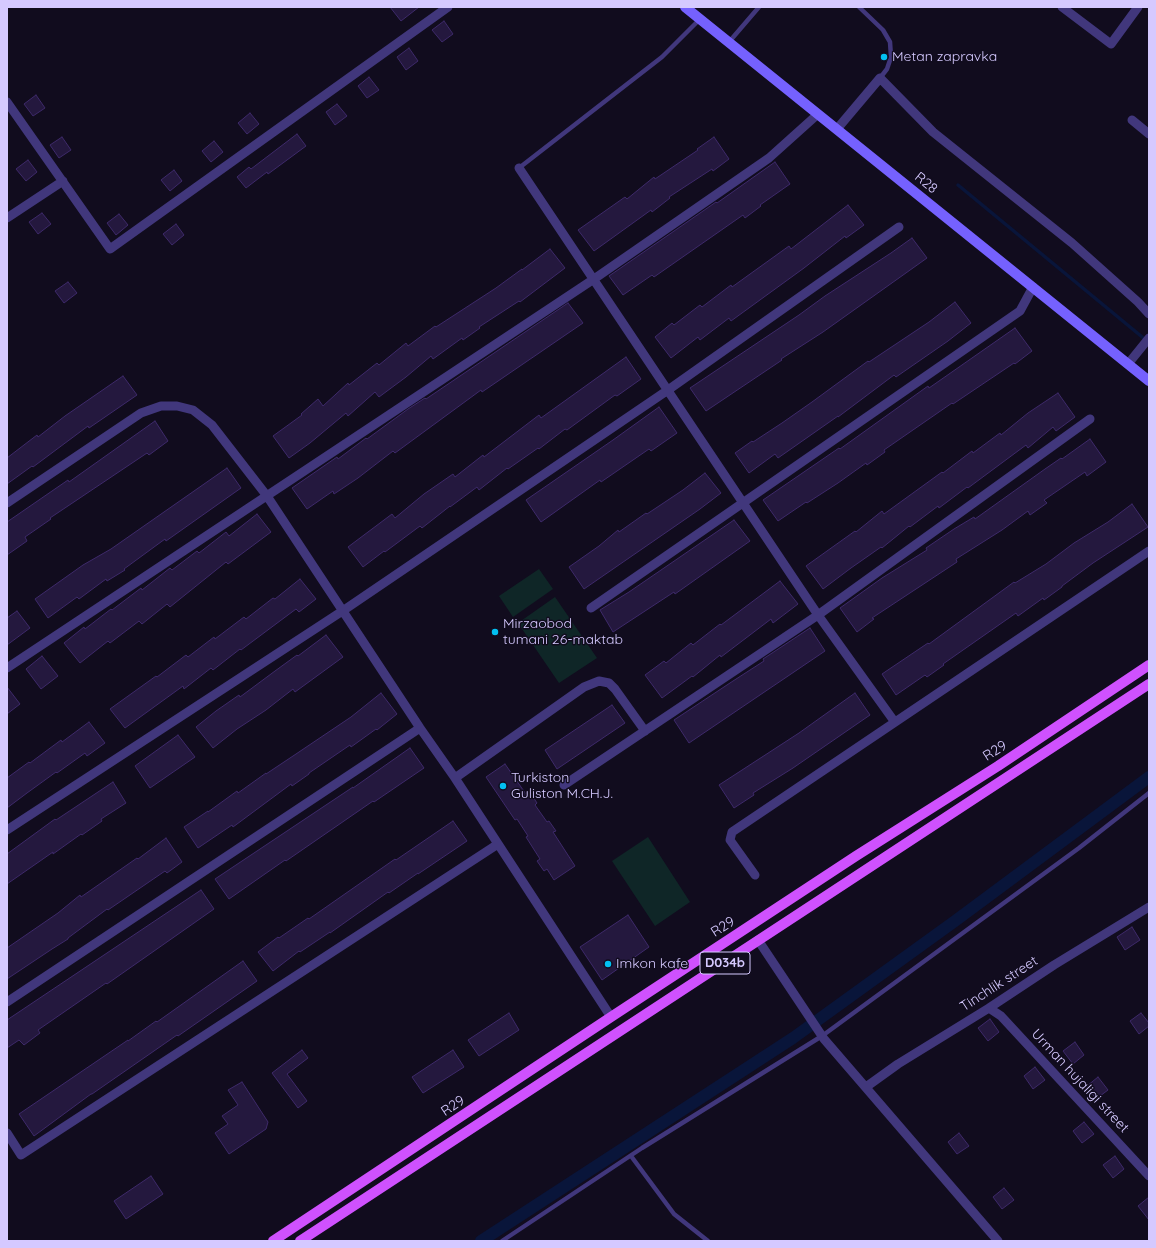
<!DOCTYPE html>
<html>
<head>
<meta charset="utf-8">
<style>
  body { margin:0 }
  #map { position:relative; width:1156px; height:1248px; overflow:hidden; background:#110c1e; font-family:Quicksand,sans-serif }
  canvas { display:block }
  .frame { position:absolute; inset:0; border:8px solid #d5c9ff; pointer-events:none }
</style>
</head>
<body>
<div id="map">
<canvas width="1156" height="1248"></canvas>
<div class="frame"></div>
</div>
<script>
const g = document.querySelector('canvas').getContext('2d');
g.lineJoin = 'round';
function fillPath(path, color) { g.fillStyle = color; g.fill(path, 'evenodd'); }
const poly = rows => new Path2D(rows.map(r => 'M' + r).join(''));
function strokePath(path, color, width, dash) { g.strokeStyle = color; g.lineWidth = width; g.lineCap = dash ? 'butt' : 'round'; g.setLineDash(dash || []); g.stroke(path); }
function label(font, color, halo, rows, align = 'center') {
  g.font = font + ' Quicksand,sans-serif'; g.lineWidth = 3; g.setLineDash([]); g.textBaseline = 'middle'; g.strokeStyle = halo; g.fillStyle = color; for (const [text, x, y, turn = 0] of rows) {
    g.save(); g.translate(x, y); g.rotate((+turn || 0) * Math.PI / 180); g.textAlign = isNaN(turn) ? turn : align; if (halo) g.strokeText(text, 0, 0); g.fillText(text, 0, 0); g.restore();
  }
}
fillPath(poly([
  [539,569,553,589,513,617,499,596],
  [555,597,597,658,559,683,518,623],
  [648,837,690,902,655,926,612,861]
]), '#0f2627');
strokePath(poly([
  [958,185,1147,341]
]), '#09153a', 3.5);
strokePath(poly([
  [481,1241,793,1038,955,921,1149,777]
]), '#09153a', 12);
const building = poly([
  [390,7,419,7,401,21,390,7],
  [444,21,453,34,442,42,432,30,444,21],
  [409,48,418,61,406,70,397,57,409,48],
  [369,77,379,90,367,98,358,86,369,77],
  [36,95,45,108,33,116,24,104,36,95],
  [337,104,347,116,335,125,326,112,337,104],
  [250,113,259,124,247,134,238,123,250,113],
  [297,134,306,146,268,174,267,172,246,188,237,177,249,167,251,169,297,134],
  [62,137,71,150,59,158,50,145,62,137],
  [714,137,729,159,713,171,712,169,669,197,670,198,652,212,651,210,594,251,578,230,625,197,627,199,654,177,655,179,698,150,697,149,714,137],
  [214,141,223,152,211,162,202,151,214,141],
  [28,160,37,172,26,181,16,169,28,160],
  [775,162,790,184,760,205,761,206,745,218,743,215,654,277,652,275,623,295,609,276,716,202,717,203,775,162],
  [174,170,182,181,170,191,161,180,174,170],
  [848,205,864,225,846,238,845,236,804,268,731,321,729,318,700,340,698,337,671,358,655,337,672,323,674,325,700,305,702,307,731,285,732,287,789,246,791,249,848,205],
  [42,213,51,224,38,234,29,222,42,213],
  [119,214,128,225,116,235,107,223,119,214],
  [176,224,184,235,172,245,163,234,176,224],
  [912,238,927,258,823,332,781,359,782,360,706,411,690,388,799,315,825,296,891,253,912,238],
  [550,249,565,268,520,302,519,301,479,327,480,328,463,340,462,338,433,359,431,356,406,377,379,397,375,392,348,416,346,413,310,443,289,458,273,436,302,415,301,414,318,399,323,406,348,383,349,385,377,363,379,365,406,343,408,346,435,326,436,327,496,288,522,269,522,270,550,249],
  [68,282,77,293,64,303,55,291,68,282],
  [955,302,971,323,948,341,896,377,894,375,838,417,838,416,778,458,775,454,749,473,735,453,752,441,753,442,782,423,812,402,868,361,869,362,929,322,955,302],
  [568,303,583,323,482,392,481,390,395,453,393,451,358,478,334,494,333,491,307,509,292,488,337,457,338,459,366,438,367,439,408,409,425,398,426,399,568,303],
  [1015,328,1032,351,1015,364,1014,363,953,404,952,403,884,450,885,452,867,465,866,463,838,483,807,503,806,502,778,521,763,500,839,448,840,449,928,386,929,388,1015,328],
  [626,357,641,379,617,396,615,395,567,430,565,429,539,449,538,448,508,469,507,468,479,490,477,487,450,507,450,506,422,528,420,526,385,552,384,551,363,567,348,547,392,514,395,518,424,494,453,474,455,477,483,455,484,457,539,415,541,418,626,357],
  [123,376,137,395,89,428,88,426,33,467,32,466,7,484,7,458,37,435,38,437,65,416,123,376],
  [1058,393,1075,417,1056,431,1053,427,1028,448,1026,445,968,488,967,487,939,508,938,506,910,527,909,526,882,548,881,547,851,568,823,589,806,566,855,531,856,532,882,511,884,514,942,472,943,473,972,451,973,453,1000,433,1001,435,1028,413,1058,393],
  [659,407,677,433,651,451,649,449,601,482,600,480,541,522,526,500,613,440,659,407],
  [155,421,168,441,149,455,147,453,50,518,51,519,25,537,27,541,7,555,7,522,68,480,69,482,155,421],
  [1090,439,1106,462,1087,476,1085,472,1044,500,1047,503,1030,515,1028,511,1002,530,956,559,957,562,872,618,874,619,857,632,840,608,882,578,927,550,926,548,954,529,974,517,975,519,1045,469,1061,458,1062,459,1090,439],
  [227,468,241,488,166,541,165,539,124,569,125,570,107,581,106,579,79,599,77,597,48,618,35,599,83,565,111,549,227,468],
  [705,473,721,493,700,509,584,589,569,567,599,546,618,530,619,532,646,513,647,514,683,490,705,473],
  [1132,504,1148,527,1093,563,1062,586,1062,587,1044,600,1043,598,1018,616,1016,613,943,664,944,665,927,677,925,675,896,695,882,674,928,643,929,644,1014,582,1015,583,1046,564,1074,543,1108,522,1132,504],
  [257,514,271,532,228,564,226,562,170,607,167,604,142,624,139,621,110,643,108,641,80,663,64,643,84,627,85,629,111,609,112,610,141,588,142,590,170,568,172,570,197,551,199,553,226,532,229,536,257,514],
  [734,520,750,541,675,594,674,592,613,632,600,610,629,592,734,520],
  [300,579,316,599,299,612,296,609,241,650,240,649,213,670,211,668,184,689,183,686,125,728,110,709,156,676,157,677,186,655,188,657,214,637,215,639,244,617,246,619,273,598,275,599,300,579],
  [780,581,798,604,773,623,771,619,721,657,720,655,693,677,692,676,662,698,645,675,664,661,666,663,691,643,693,645,720,624,721,625,780,581],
  [17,611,30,628,7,645,7,618,17,611],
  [810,628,825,651,689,743,674,720,733,681,764,661,763,659,810,628],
  [326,635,343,657,295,692,293,689,266,710,237,729,213,748,196,727,216,711,239,695,240,697,275,671,297,655,298,656,326,635],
  [42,656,58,676,41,689,26,669,42,656],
  [7,687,20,704,7,714,7,687],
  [381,693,397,714,377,730,376,729,351,747,350,745,309,773,309,774,292,786,291,784,233,827,232,825,198,848,184,827,208,811,208,812,237,791,238,793,266,773,266,774,296,754,351,717,381,693],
  [855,693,870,715,793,768,753,793,754,795,734,808,719,785,799,733,855,693],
  [612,705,625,723,557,769,545,750,612,705],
  [89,722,105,743,87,756,85,753,57,773,56,772,27,793,7,808,7,778,29,762,30,763,61,740,62,742,89,722],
  [178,735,195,757,150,788,135,766,178,735],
  [410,748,424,768,374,802,373,801,286,861,285,860,229,899,215,879,353,787,353,788,410,748],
  [505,764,528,797,531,794,537,803,535,805,547,822,549,821,556,831,553,832,575,866,554,880,547,869,544,871,537,861,540,859,526,837,528,836,517,819,515,820,486,777,505,764],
  [113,782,126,803,101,819,102,821,82,835,81,834,53,854,53,852,7,884,7,854,55,819,56,820,113,782],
  [453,821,467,841,418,874,418,873,389,893,388,892,330,933,330,932,300,952,299,951,273,971,258,952,278,937,279,938,308,918,309,919,395,859,396,860,453,821],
  [166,838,182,862,167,873,165,871,108,910,107,909,68,938,68,939,52,949,7,979,7,948,58,913,80,895,81,897,137,858,138,859,166,838],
  [201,890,214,909,107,984,106,983,38,1030,40,1033,24,1045,19,1040,7,1048,7,1020,201,890],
  [628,915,649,947,602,980,580,947,628,915],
  [1132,927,1140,940,1125,950,1117,937,1132,927],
  [243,961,257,981,178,1036,177,1035,92,1094,91,1094,34,1136,19,1114,128,1040,128,1041,156,1021,157,1022,243,961],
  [509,1013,519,1030,479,1056,468,1040,509,1013],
  [1141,1013,1149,1023,1149,1026,1139,1034,1130,1021,1141,1013],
  [990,1019,999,1032,988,1041,978,1028,990,1019],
  [1075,1042,1084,1055,1073,1064,1063,1051,1075,1042],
  [302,1050,308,1058,287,1074,307,1101,298,1108,272,1073,302,1050],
  [453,1050,464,1067,423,1093,412,1077,453,1050],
  [1035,1067,1045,1080,1033,1089,1024,1076,1035,1067],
  [1098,1077,1108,1090,1096,1099,1087,1086,1098,1077],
  [242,1082,268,1122,266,1129,229,1154,215,1133,228,1124,222,1116,238,1105,228,1090,242,1082],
  [1084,1122,1094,1134,1082,1143,1073,1131,1084,1122],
  [959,1133,969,1146,957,1154,948,1142,959,1133],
  [1115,1156,1124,1169,1113,1178,1103,1165,1115,1156],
  [151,1176,163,1194,126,1219,114,1201,151,1176],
  [1004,1188,1014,1200,1002,1209,993,1197,1004,1188],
  [1149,1197,1149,1220,1138,1206,1149,1197]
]);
fillPath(building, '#24183e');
strokePath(building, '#3e2a6a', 1);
strokePath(poly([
  [859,7,883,30,890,42,891,57,887,69,880,78],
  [729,42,759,7],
  [519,168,662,57,700,19],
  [631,1156,674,1214,708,1241],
  [502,1241,642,1148,822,1036,1079,848,1149,793]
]), '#41377c', 4.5);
strokePath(poly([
  [1062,7,1111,44,1138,7],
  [7,102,110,249,448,7],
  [1132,120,1149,134],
  [837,129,880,78,933,132,1072,243,1138,302,1149,314],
  [519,168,818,615,894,721],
  [7,218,63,181],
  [1128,364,1149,338],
  [7,503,141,413,161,406,177,406,193,410,212,425,267,496,420,728,455,778,611,1017],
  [591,608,1020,311,1033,287],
  [7,668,594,279,769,158,818,114],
  [455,778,584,687,599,681,609,683,615,689,645,731],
  [564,785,818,615,1090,419],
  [7,830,344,610,668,390,899,227],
  [755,875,730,840,732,832,1149,551],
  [758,940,824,1039,998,1241],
  [7,1002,420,728],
  [989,1008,1001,1016,1149,1176],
  [866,1087,898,1064,989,1008,1054,965,1149,907],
  [7,1133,21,1155,498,844]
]), '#41377c', 9);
strokePath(poly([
  [685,7,1149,381]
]), '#7561fe', 10);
strokePath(poly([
  [273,1241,611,1017,856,856,998,766,1149,665],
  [300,1241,1149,684]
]), '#cf51fe', 10);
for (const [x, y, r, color] of [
  [884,57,4,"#02c0f2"],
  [495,632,4,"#02c0f2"],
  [503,786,4,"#02c0f2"],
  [608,964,4,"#02c0f2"]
]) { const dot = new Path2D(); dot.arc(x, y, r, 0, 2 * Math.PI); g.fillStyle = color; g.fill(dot); strokePath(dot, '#110c1e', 1.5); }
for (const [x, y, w] of [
  [725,963,50]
]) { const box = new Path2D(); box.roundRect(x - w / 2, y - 11, w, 22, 3); g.fillStyle = '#110c1e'; g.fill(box); strokePath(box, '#d5c9ff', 1); }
label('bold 13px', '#d5c9ff', null, [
  ["D034b",725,963]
]);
label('14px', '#d5c9ff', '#110c1e', [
  ["Metan zapravka",892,57],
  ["Mirzaobod",503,624],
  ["tumani 26-maktab",503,640],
  ["Turkiston",511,778],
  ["Guliston M.CH.J.",511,794],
  ["Imkon kafe",616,964]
], 'left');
label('14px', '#d5c9ff', '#110c1e', [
  ["R28",926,183,39],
  ["R29",995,751,-33],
  ["R29",723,927,-33],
  ["Tinchlik street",999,984,-33],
  ["Urman hujaligi street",1080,1081,47],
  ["R29",453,1106,-34]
]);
</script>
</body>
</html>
